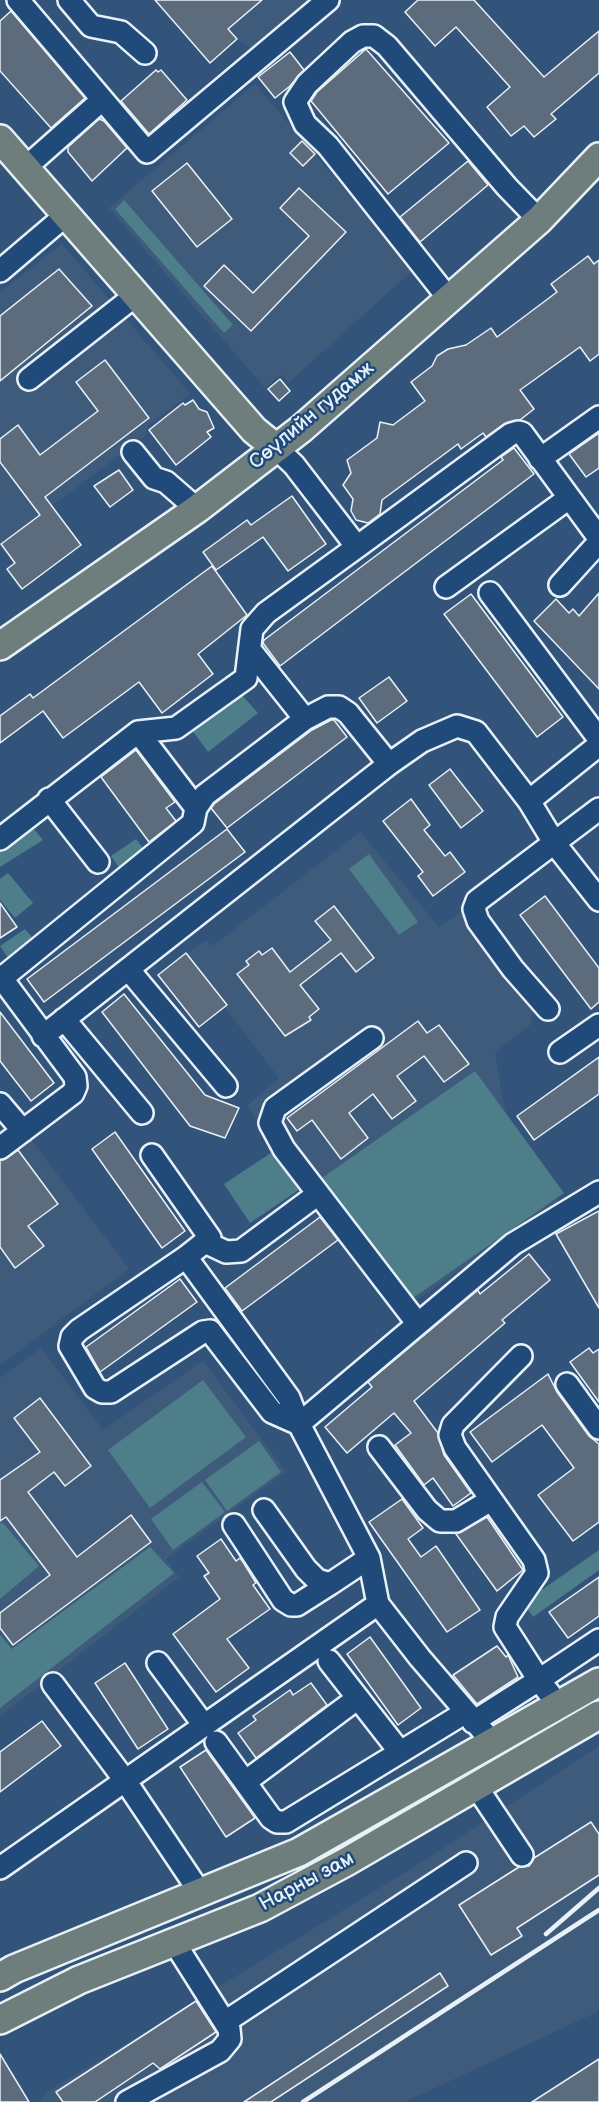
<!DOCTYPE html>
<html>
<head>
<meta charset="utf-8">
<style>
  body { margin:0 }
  canvas { display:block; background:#32547b }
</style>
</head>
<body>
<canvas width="599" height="2102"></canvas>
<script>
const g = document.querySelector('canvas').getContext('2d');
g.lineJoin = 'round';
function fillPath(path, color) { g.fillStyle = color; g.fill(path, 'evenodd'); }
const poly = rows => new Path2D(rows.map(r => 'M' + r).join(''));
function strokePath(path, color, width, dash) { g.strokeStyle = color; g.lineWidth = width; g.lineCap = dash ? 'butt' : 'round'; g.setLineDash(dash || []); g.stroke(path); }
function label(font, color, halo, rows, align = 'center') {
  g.font = font + ' "Balsamiq Sans",sans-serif'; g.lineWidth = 5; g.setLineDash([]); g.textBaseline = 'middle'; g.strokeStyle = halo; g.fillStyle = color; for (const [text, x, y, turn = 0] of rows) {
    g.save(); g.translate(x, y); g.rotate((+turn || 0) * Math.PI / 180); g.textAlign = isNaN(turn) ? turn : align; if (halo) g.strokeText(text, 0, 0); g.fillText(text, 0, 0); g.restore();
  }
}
fillPath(poly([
  [204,0,321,0,259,53,239,41],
  [255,84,413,270,288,383,281,374,265,388,109,208],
  [62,244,190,394,148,425,144,437,0,544,0,292],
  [360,832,439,927,463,911,534,1007,530,1025,495,1052,508,1131,559,1202,410,1304,280,1151,247,1106,279,1078,185,955,206,940,213,946],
  [29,1137,129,1269,0,1365,0,1159],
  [41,1348,103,1430,203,1361,286,1472,166,1559,179,1577,0,1716,0,1378],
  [599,1746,599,2011,405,2102,39,2102,49,2091,427,1859]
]), '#3f5b7c');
fillPath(poly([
  [124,200,233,325,224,333,115,209],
  [240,693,258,713,208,752,192,730],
  [33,828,43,840,0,867,0,849],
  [136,839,146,852,120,869,111,856],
  [369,854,418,922,399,935,349,869],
  [8,873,33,903,15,918,0,900,0,879],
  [25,929,35,941,9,959,0,946],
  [475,1071,564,1193,410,1300,312,1185],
  [283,1145,309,1183,250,1223,224,1184],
  [203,1380,246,1437,150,1508,108,1450],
  [259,1441,281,1472,227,1511,205,1480],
  [202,1482,225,1512,173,1550,151,1519],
  [2,1522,39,1566,0,1599,0,1524],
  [150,1547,174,1573,0,1708,0,1635,12,1649],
  [599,1550,599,1570,533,1617,523,1603]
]), '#4d7e89');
const building = poly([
  [155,0,262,0,228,29,237,39,210,63,155,0],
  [418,0,474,0,544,77,599,31,599,73,551,114,556,119,534,137,524,126,511,136,487,107,510,87,456,27,435,46,405,12,418,0],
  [11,11,85,98,51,128,0,71,0,21,11,11],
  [366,49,449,143,388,194,311,101,317,92,366,49],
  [290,52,304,70,290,86,275,98,258,77,290,52],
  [156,70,158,72,161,70,187,100,149,134,121,101,156,70],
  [99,119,104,121,127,148,92,181,68,152,68,147,99,119],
  [302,141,315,154,303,166,290,153,302,141],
  [468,161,488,185,420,242,400,217,468,161],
  [187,163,232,219,197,247,152,191,187,163],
  [299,188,346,232,251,331,204,286,224,265,253,293,309,236,280,208,299,188],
  [588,256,594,264,599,260,599,354,590,361,580,347,520,390,534,409,520,420,504,424,486,437,483,433,461,449,458,444,382,500,380,514,368,523,356,520,351,511,353,499,343,485,351,473,347,460,377,438,380,422,393,425,425,401,411,382,432,366,437,356,448,349,466,345,491,328,497,337,557,292,551,284,588,256],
  [59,269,92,306,0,381,0,316,59,269],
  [105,360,149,418,45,497,81,545,22,589,7,569,15,563,1,544,40,515,0,462,0,439,18,425,40,455,98,411,76,382,105,360],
  [280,379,290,391,279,401,268,389,280,379],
  [193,400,199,409,207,412,214,428,207,432,211,437,176,465,149,430,183,403,185,405,193,400],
  [599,433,599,468,586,477,569,454,599,433],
  [514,448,534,474,280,666,263,643,264,640,503,460,501,457,514,448],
  [119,470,133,490,110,507,94,486,119,470],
  [292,496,326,544,288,571,263,537,216,570,203,552,247,520,251,525,292,496],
  [212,566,247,615,198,654,213,674,162,713,139,682,63,738,43,711,0,743,0,716,30,694,33,698,212,566],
  [599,593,599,689,534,621,556,599,569,613,573,609,579,616,599,593],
  [471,594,563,717,537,737,444,614,471,594],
  [389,677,407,701,377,723,359,698,389,677],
  [331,720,334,720,347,737,227,828,211,808,214,804,312,730,331,720],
  [136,750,175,802,166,808,176,821,149,842,101,777,136,750],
  [450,769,483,811,461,828,429,785,450,769],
  [411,799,430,825,424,830,445,856,450,852,465,872,433,896,418,876,423,872,383,821,411,799],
  [227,829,245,852,44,1002,27,979,227,829],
  [545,896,599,968,599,1002,591,1009,520,915,545,896],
  [0,903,17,927,0,938,0,903],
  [334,906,374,958,356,972,341,953,300,985,319,1009,309,1017,311,1020,285,1036,237,974,249,965,246,961,259,951,262,955,272,948,290,972,331,940,315,921,334,906],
  [186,953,227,1005,199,1027,158,975,186,953],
  [124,994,205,1095,239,1108,225,1138,190,1126,102,1012,124,994],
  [0,1012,54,1083,31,1101,0,1061,0,1012],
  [418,1021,427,1033,439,1025,469,1064,444,1082,424,1056,397,1076,416,1101,392,1119,373,1094,349,1113,368,1138,341,1159,312,1120,297,1131,287,1118,418,1021],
  [599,1057,599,1094,534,1140,517,1116,599,1057],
  [115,1132,185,1231,162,1248,92,1149,115,1132],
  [18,1150,58,1204,28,1226,44,1246,15,1268,0,1247,0,1161,18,1150],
  [599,1211,599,1308,556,1234,599,1211],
  [320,1217,338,1240,242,1311,225,1288,320,1217],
  [529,1254,550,1280,502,1320,505,1323,414,1401,438,1433,444,1455,471,1493,453,1506,433,1478,424,1485,395,1445,411,1433,394,1413,347,1453,325,1427,372,1387,368,1382,478,1290,480,1294,529,1254],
  [180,1279,197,1302,100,1372,86,1347,180,1279],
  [589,1348,593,1353,599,1349,599,1402,570,1362,589,1348],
  [548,1374,557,1392,589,1436,599,1444,599,1522,573,1541,538,1495,574,1468,542,1425,492,1462,470,1432,548,1374],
  [40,1398,91,1466,65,1486,54,1472,28,1492,77,1557,131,1515,151,1542,13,1645,0,1628,0,1613,50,1575,6,1517,0,1521,0,1480,40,1452,14,1418,40,1398],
  [402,1499,423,1528,408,1539,421,1557,436,1546,480,1610,447,1632,369,1522,402,1499],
  [487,1517,523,1570,497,1591,456,1534,487,1517],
  [221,1539,236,1561,240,1558,243,1562,256,1583,253,1585,270,1609,227,1639,249,1668,216,1692,173,1634,220,1599,204,1576,209,1573,197,1556,221,1539],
  [599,1577,599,1616,568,1638,549,1612,599,1577],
  [370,1637,421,1708,398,1725,347,1654,370,1637],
  [497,1646,506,1657,508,1655,518,1677,477,1704,453,1675,497,1646],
  [125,1663,168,1729,138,1749,95,1683,125,1663],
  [311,1683,327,1705,256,1758,238,1733,256,1720,253,1716,290,1690,293,1695,311,1683],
  [42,1721,61,1746,0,1792,0,1752,42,1721],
  [206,1750,255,1818,226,1837,180,1767,206,1750],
  [591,1822,599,1834,599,1875,517,1928,522,1936,491,1955,459,1905,519,1867,529,1866,534,1858,591,1822],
  [440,1973,448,1986,271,2102,244,2102,440,1973],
  [196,2001,216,2032,160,2069,153,2063,95,2102,63,2102,56,2092,196,2001],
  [0,2054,29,2102,0,2102,0,2054],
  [599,2059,599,2102,532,2102,599,2059]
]);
fillPath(building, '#5d6c7d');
strokePath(building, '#e8f1f8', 1.5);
const minor = poly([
  [18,0,147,152,328,0],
  [69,0,91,26,121,32,145,53],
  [25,168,102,100],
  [0,271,66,215],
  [449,299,328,146,305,124,295,102,307,84,352,42,363,36,374,36,387,46,507,187,539,220],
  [29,379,136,295],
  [276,448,294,465,357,547,511,434,518,432,522,433,599,538],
  [133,452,154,478,166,482,197,509],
  [540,459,599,417],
  [560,585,599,542],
  [446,587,569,498],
  [490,593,599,739],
  [251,651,305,719,328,707,339,707,348,713,389,764],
  [138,732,196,808],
  [49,799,98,862],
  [529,801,599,745],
  [0,839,138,732,176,728,246,678,252,629,266,613,357,547],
  [128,969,226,1086],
  [0,976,75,1077,76,1086,73,1093,0,1148],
  [2,978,193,823,196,808,205,795,305,719],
  [548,1009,513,969,478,921,474,909,477,901,599,809],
  [64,1019,142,1113],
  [43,1036,389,764,422,741,457,726,476,732,529,801,555,844,599,900],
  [372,1038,275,1108,270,1123,284,1149,418,1324],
  [560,1052,599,1025],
  [0,1104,23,1131],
  [152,1155,210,1238,186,1257,79,1330,72,1337,70,1346,95,1388,102,1392,111,1392,203,1332,210,1331,272,1412,299,1424],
  [207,1243,226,1252,241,1251,318,1194],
  [186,1257,289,1398,299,1424,369,1558,378,1604,420,1658,494,1744],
  [567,1384,599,1428],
  [299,1424,513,1244,599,1192],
  [379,1447,427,1510,440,1521,456,1521,491,1500],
  [264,1510,306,1569,317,1580,330,1584,369,1558],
  [234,1525,283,1600,291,1605,297,1605,330,1584],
  [329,1661,400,1752],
  [158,1663,203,1724],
  [53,1684,124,1779,201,1894],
  [559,1706,539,1680,599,1640],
  [473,1722,539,1680,505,1627,507,1617,537,1573,534,1560,455,1448,450,1435,453,1425,521,1356],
  [216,1742,271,1818,277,1822,286,1822,466,1712],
  [245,1782,358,1698],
  [476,1786,522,1855],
  [0,1868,378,1604],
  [225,2022,466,1863],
  [127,2102,220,2051,230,2039,229,2029,174,1942]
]);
const major = poly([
  [0,139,254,430,276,448],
  [0,646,197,509,301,429,539,220,599,157],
  [0,1977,14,1969,299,1852,599,1682],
  [0,2020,79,1980,260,1908,346,1862,599,1715]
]);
strokePath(minor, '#e8f1f8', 26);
strokePath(major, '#e8f1f8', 32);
strokePath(minor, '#1f4a7a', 21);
strokePath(major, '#6d7e7c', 27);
strokePath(poly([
  [546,1934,599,1888],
  [303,2102,599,1910]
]), '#e8f1f8', 4.5);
label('20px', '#e8f1f8', '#1f4a7a', [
  ["Сөүлийн гудамж",312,416,-40],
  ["Нарны зам",307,1882,-28]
]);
</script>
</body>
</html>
